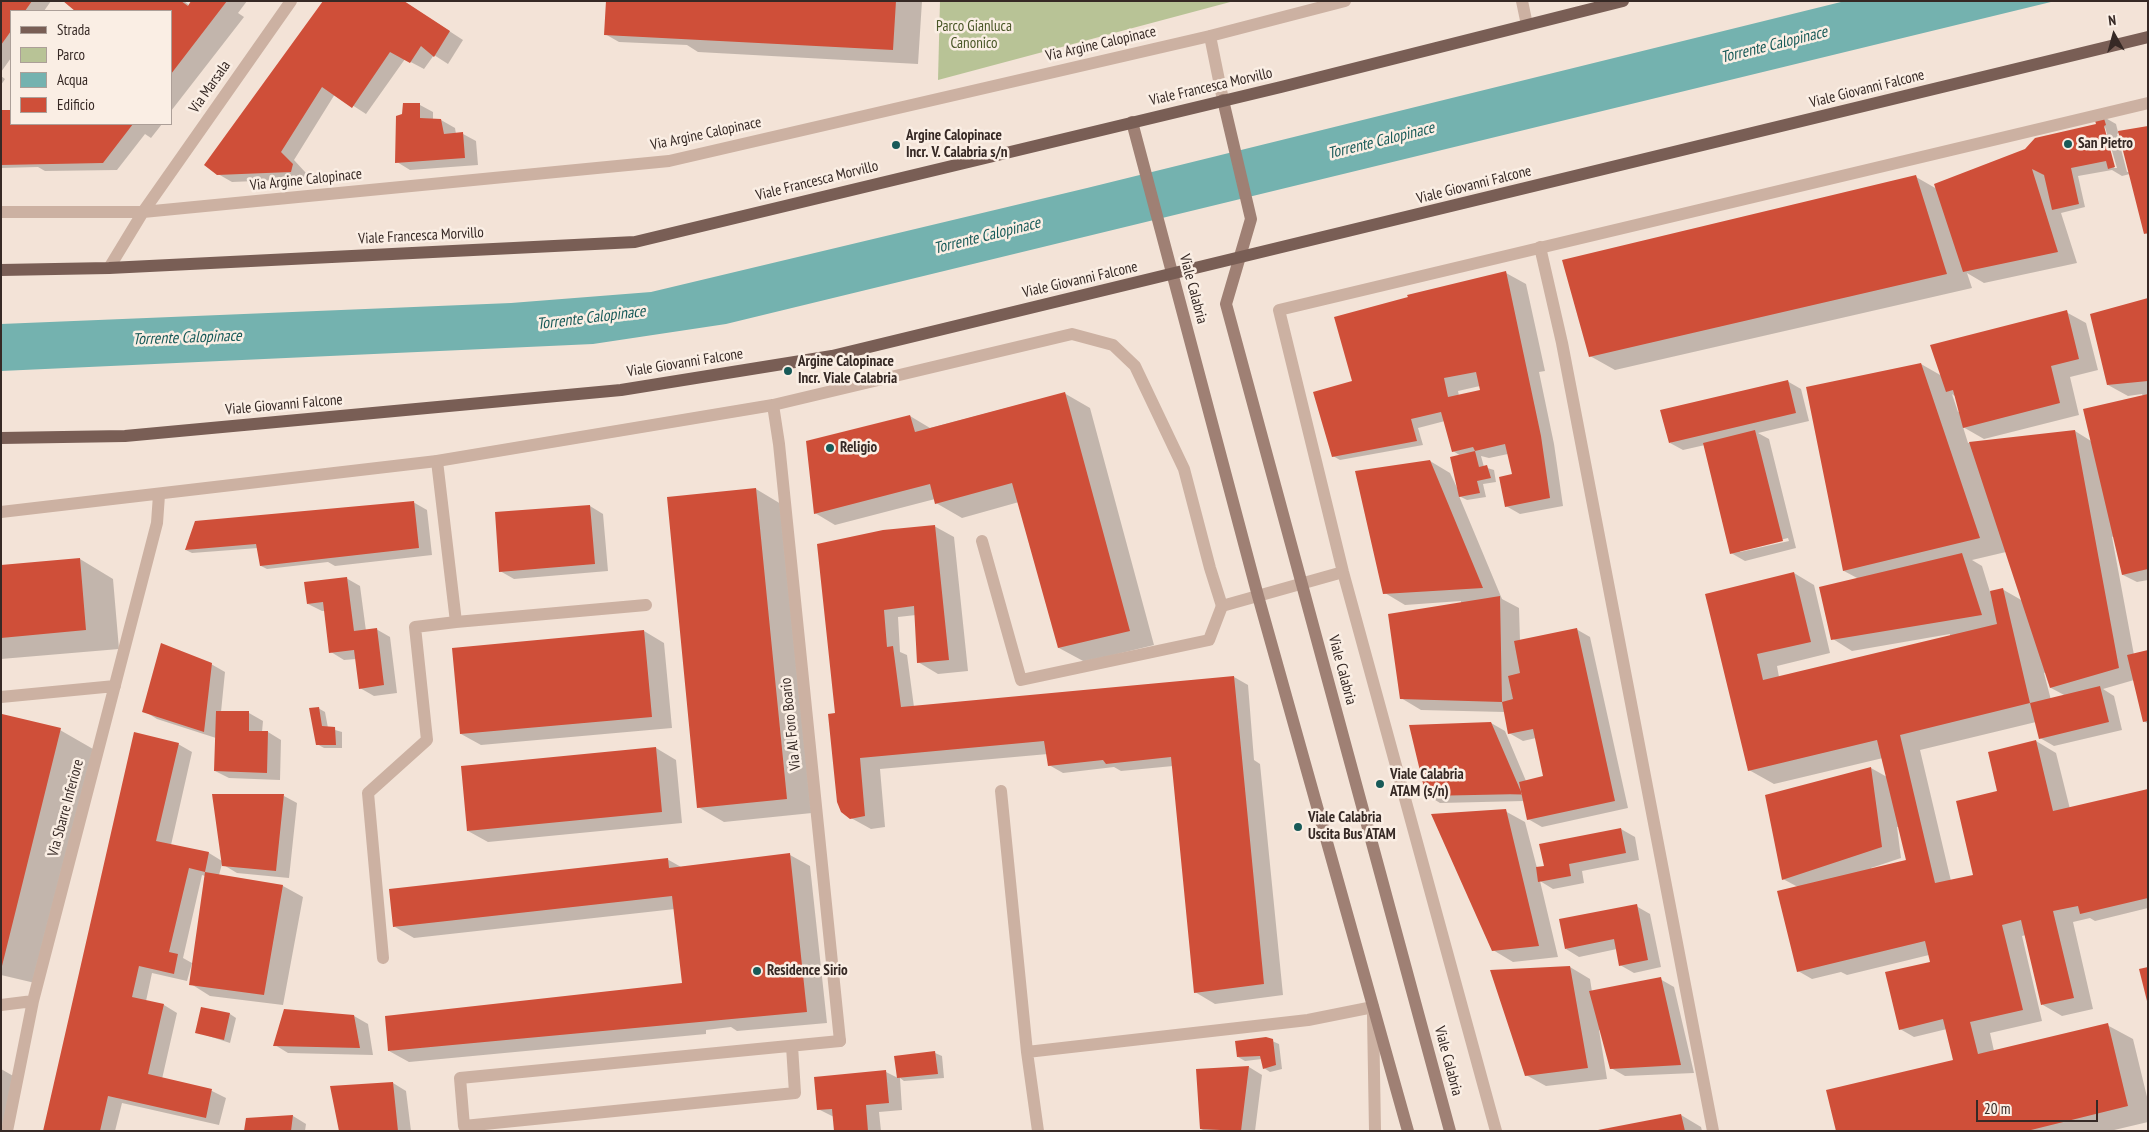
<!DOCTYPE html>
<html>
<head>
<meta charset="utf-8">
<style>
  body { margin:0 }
  #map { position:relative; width:2149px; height:1132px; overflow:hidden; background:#f3e3d7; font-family:"PT Sans Narrow",sans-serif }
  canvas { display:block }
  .frame { position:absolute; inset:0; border:2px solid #362925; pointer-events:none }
  .legend { position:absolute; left:10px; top:10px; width:162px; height:115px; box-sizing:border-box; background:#faeee4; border:1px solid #ac9f98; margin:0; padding:6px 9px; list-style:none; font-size:15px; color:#362925 }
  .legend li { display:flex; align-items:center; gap:10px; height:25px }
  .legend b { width:25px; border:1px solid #ac9f98 }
  .north { position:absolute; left:2089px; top:10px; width:50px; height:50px; -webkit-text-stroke:4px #faeee4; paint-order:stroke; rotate:353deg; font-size:14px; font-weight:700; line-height:20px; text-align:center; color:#362925 }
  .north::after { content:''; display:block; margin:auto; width:18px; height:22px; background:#362925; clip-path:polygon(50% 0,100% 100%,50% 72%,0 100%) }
  .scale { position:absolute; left:1976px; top:1100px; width:122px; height:22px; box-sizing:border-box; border:2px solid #362925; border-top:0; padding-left:6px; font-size:15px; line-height:18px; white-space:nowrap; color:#362925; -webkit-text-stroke:4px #faeee4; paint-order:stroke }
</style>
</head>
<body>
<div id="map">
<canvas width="2149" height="1132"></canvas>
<div class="frame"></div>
<ul class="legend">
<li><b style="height:6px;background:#795e55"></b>Strada</li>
<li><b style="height:14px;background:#b8c396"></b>Parco</li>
<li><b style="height:14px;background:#74b2af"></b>Acqua</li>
<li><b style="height:14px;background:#cf4f39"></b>Edificio</li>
</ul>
<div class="north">N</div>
<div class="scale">20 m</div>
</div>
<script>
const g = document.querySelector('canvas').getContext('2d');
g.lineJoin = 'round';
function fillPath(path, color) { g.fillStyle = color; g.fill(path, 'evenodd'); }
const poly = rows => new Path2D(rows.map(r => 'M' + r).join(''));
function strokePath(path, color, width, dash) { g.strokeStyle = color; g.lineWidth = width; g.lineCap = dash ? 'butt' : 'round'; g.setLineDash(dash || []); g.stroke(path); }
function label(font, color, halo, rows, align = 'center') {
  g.font = font + ' "PT Sans Narrow",sans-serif'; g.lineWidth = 5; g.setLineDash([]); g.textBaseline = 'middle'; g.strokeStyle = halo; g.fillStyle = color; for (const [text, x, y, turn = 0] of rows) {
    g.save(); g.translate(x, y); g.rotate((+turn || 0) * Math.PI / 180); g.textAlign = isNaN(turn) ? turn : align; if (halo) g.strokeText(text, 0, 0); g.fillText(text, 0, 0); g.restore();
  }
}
fillPath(poly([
  [940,1,1234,1,938,80]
]), '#b8c396');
fillPath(poly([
  [1845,1,2055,1,726,324,593,344,1,371,1,324,511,303,651,292,1087,188]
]), '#74b2af');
fillPath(poly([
  [1,1,51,1,44,11,11,11,11,58,1,72],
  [65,1,184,1,190,6,193,1,247,1,238,13,244,17,171,111,171,11,77,11],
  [403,1,463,40,448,64,434,55,424,69,405,59,366,114,335,94,294,160,306,173,304,179,232,182,218,174],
  [607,1,922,1,918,64,698,52,687,45,619,42,605,34],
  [1,76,5,79,1,85],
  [420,105,433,112,433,120,441,120,455,128,456,134,463,134,476,141,478,165,410,170,397,162],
  [1,111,11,111,11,124,162,124,151,138,145,134,117,170,45,171,38,167,1,168],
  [2102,116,2116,124,2118,132,2148,127,2148,235,2145,233,2130,174,2122,176,2112,170,2078,176,2085,207,2061,213,2077,263,1984,283,1967,273,1972,288,1615,370,1590,356,1916,177,1937,189,2098,125],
  [2105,127,2117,168,2114,168,2103,128],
  [2120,132,2130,172,2127,172,2117,134],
  [1506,273,1526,284,1545,371,1539,372,1554,444,1563,506,1520,514,1506,506,1514,475,1508,454,1489,458,1481,456,1484,467,1494,470,1496,482,1483,484,1486,497,1467,500,1459,496,1502,599,1519,608,1520,641,1576,629,1590,637,1628,808,1542,827,1528,819,1524,801,1440,803,1427,795,1491,723,1505,731,1526,781,1544,777,1536,738,1523,741,1509,733,1505,712,1421,710,1401,698,1461,603,1461,601,1405,605,1385,593,1430,461,1450,473,1459,492,1461,456,1453,451,1445,421,1418,428,1423,445,1340,460,1333,456,1354,382],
  [1480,386,1482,391,1459,396,1458,391],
  [2148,299,2148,580,2137,582,2123,575,2114,536,2112,537,2134,655,2148,651,2148,724,2144,721,2134,680,2103,689,2114,696,2122,730,2054,746,2040,738,2036,722,1920,750,1951,881,1974,876,1999,792,2036,741,2056,753,2070,809,2148,790,2148,908,2095,921,2090,918,2073,922,2093,1009,2062,1016,2043,1005,2026,935,2022,936,2042,1021,1990,1033,1994,1051,2107,1025,2133,1039,2148,1101,2148,1122,2110,1131,1837,1131,1954,1061,1947,1029,1914,1037,1900,1029,1932,965,1929,955,1847,975,1841,972,1812,979,1798,971,1798,887,1783,879,1767,796,1871,768,1887,777,1883,758,1774,784,1749,770,1729,688,1794,573,1814,585,1830,653,1777,666,1779,677,1950,636,1950,634,1852,651,1833,639,1859,579,1844,571,1921,364,1942,376,2066,312,2086,323,2098,370,2070,377,2079,415,1984,439,1963,427,1968,443,2075,431,2091,441,2143,396,2142,394,2128,396,2108,385],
  [1952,394,1956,397,1960,411,1958,412],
  [2006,552,2023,601,2002,589,1990,592,1982,566,1972,560],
  [2046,672,2051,688,2066,696,2051,700,2044,673],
  [1897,827,1899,827,1907,861,1872,870,1871,868,1901,858],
  [1787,381,1801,389,1809,421,1758,433,1769,439,1796,548,1745,561,1731,553,1705,445,1683,450,1670,443],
  [1788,538,1789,541,1740,552,1740,550],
  [1064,393,1090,408,1154,645,1085,662,1059,648,1019,502,962,518,936,503,935,499,835,525,815,513,910,416,930,428],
  [756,489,781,504,812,813,724,822,698,807,668,498],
  [413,502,427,510,432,555,335,566,328,562,267,569,261,566,258,548,192,553,186,550],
  [590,506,603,514,608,571,514,579,500,571],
  [934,526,954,537,968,671,938,674,918,662,916,615,898,617,900,652,907,655,914,707,1234,677,1248,685,1254,760,1260,764,1283,995,1215,1004,1195,992,1173,766,1121,771,1114,767,1063,773,1049,765,1048,754,880,769,885,827,871,829,851,818,841,714,818,545],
  [80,559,113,579,119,649,1,659,1,566],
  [346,578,360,586,366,631,376,629,390,637,397,693,374,696,360,688,356,659,344,660,331,652,326,611,322,611,308,604],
  [644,631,664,643,672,728,481,745,461,734,453,649],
  [211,664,225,672,221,712,249,713,263,721,262,732,268,732,281,740,280,780,229,778,215,771,216,738,157,719,144,711],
  [318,708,325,712,328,728,342,732,342,748,324,748,317,744,310,709],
  [3,715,60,730,93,749,35,983,1,975],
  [178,744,192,752,171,845,209,853,222,861,284,796,297,803,289,878,237,873,222,864,219,875,283,886,303,897,283,1005,210,996,191,984,205,876,202,875,183,958,192,963,187,981,152,973,146,1001,164,1005,177,1013,162,1079,212,1091,226,1098,219,1125,122,1103,115,1131,45,1131],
  [656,748,676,760,682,823,488,842,468,831],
  [1505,811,1525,822,1537,868,1545,867,1621,829,1635,837,1639,860,1582,871,1584,883,1553,889,1540,881,1558,957,1513,962,1493,950],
  [790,855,810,866,827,1023,737,1031,731,1027,706,1030,706,1034,409,1062,389,1051,684,986,675,909,414,938,395,927,667,859,681,867],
  [1636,906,1650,914,1661,967,1634,973,1620,965,1617,949,1579,957,1566,949],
  [1570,967,1590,979,1592,992,1660,979,1674,987,1694,1073,1625,1076,1611,1068,1601,1030,1599,1030,1607,1079,1546,1086,1526,1075],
  [202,1008,230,1014,236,1018,230,1043,196,1032],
  [354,1016,368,1024,373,1055,288,1053,275,1045],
  [1272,1041,1279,1044,1282,1069,1270,1072,1264,1068,1262,1059,1245,1061,1238,1057],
  [935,1053,942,1056,944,1078,904,1081,900,1078,902,1110,879,1112,881,1131,835,1131,834,1117,818,1109,886,1072,898,1078,896,1057],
  [1249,1067,1262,1075,1255,1131,1205,1131,1201,1129],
  [1,1069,15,1077,1,1131],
  [393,1083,406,1091,411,1131,340,1131],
  [1681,1115,1701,1127,1702,1131,1599,1131],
  [293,1116,306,1124,305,1131,246,1131]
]), '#0003');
fillPath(poly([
  [1,1,32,1,25,11,11,11,11,31,1,45],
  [63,1,181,1,188,6,191,1,227,1,171,74,171,11,75,11],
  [323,1,404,1,450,31,434,57,421,46,410,63,390,52,352,108,322,87,281,152,293,164,291,172,217,175,204,165],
  [606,1,896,1,893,50,604,35],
  [403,103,420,103,420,118,441,119,444,134,463,132,465,158,395,163,396,116,402,114],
  [1,110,11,110,11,124,133,124,103,163,1,165],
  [2103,115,2106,125,2104,126,2115,167,2108,169,2106,161,2071,168,2079,204,2052,210,2044,175,2032,169,2058,252,1963,272,1934,184,2025,149,2035,138,2096,124,2094,117],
  [2148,126,2148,233,2144,234,2118,131],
  [1916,175,1947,274,1589,357,1562,260],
  [1506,271,1541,436,1550,498,1505,507,1499,477,1512,474,1505,444,1475,451,1473,447,1452,452,1441,412,1411,419,1417,441,1332,457,1313,392,1352,381,1334,317,1408,297,1407,295],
  [1476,372,1480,390,1448,397,1444,378],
  [2148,298,2148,381,2107,385,2090,314],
  [2067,310,2079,359,2051,366,2060,403,1963,428,1953,390,1946,392,1930,345],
  [1921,363,1980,538,1843,571,1806,387],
  [1788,380,1796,413,1669,443,1660,410],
  [1065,392,1130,631,1058,648,1012,483,935,504,930,484,814,514,806,441,910,415,915,432],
  [2148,394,2148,569,2122,575,2083,409],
  [1755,430,1783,541,1730,554,1703,443],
  [2075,430,2119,668,2050,688,1969,442],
  [1475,451,1479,467,1487,465,1491,478,1477,481,1480,493,1459,497,1450,457],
  [1430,460,1483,588,1383,594,1355,471],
  [756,488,787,799,697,808,667,497],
  [414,501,419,548,260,566,256,544,185,550,195,521],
  [590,505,595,564,499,572,495,512],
  [935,525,949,660,917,663,914,606,884,610,887,647,893,646,901,707,1234,676,1264,984,1194,993,1171,757,1106,764,1103,760,1048,766,1044,741,860,758,865,816,850,819,841,812,837,802,828,714,835,713,817,544,883,530],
  [1962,553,1982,615,1831,640,1819,587],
  [80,558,86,630,1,638,1,565],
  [1794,572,1811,642,1757,654,1763,680,1997,624,1990,591,2003,588,2030,703,1900,735,1935,883,1973,875,1956,801,1997,791,1988,752,2036,740,2053,811,2148,789,2148,898,2080,914,2078,906,2053,911,2074,998,2041,1005,2021,920,2002,925,2023,1010,1970,1022,1978,1054,2108,1023,2128,1106,2027,1131,1836,1131,1826,1090,1953,1060,1943,1019,1899,1030,1885,972,1930,962,1925,941,1797,972,1777,891,1906,860,1877,740,1748,771,1705,594],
  [347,577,354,631,377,628,384,685,359,689,354,650,329,653,323,602,307,604,304,582],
  [1500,596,1502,702,1400,699,1388,614],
  [1577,628,1615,801,1527,820,1519,782,1543,776,1533,729,1508,734,1502,702,1513,699,1508,676,1520,673,1514,641],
  [644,630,652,717,460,734,452,648],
  [161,643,212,663,204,732,142,712],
  [2148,650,2148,721,2143,722,2127,655],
  [2100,686,2109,722,2039,739,2030,703],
  [319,707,322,726,335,727,336,745,316,745,309,708],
  [216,711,249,711,249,731,268,731,267,773,214,771],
  [2,714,61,728,2,966,1,966],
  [1491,722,1522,794,1426,796,1409,725],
  [134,732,179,743,156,841,209,852,205,872,189,868,169,952,178,954,174,974,139,966,132,997,164,1004,148,1074,212,1089,206,1118,108,1096,100,1131,43,1131],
  [656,747,662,812,467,831,461,766],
  [1871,767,1882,847,1782,880,1765,795],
  [212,794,284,794,276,871,222,866],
  [1506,809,1539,946,1492,951,1431,814],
  [1621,828,1626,853,1569,864,1571,876,1538,882,1536,867,1544,866,1539,844],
  [790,853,807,1012,388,1051,385,1016,682,983,672,896,393,927,389,889,668,858,669,868],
  [205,872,283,885,264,995,189,985],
  [1637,904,1648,960,1619,966,1614,939,1565,949,1559,919],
  [1570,966,1588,1068,1525,1076,1490,970],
  [2148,967,2148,1001,2147,1001,2139,969],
  [1661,977,1681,1065,1610,1069,1589,991],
  [201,1007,230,1013,224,1040,195,1033],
  [284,1009,354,1015,360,1048,273,1046],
  [1266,1037,1273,1039,1276,1065,1263,1069,1260,1056,1237,1057,1235,1041],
  [935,1051,938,1074,897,1078,894,1056],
  [1249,1066,1241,1131,1200,1129,1196,1069],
  [886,1070,889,1103,866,1105,868,1131,834,1131,832,1109,817,1110,814,1077],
  [393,1082,398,1131,339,1131,330,1086],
  [1681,1114,1685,1131,1598,1131,1598,1130],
  [293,1115,291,1131,244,1131,246,1118]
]), '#cf4f39');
strokePath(poly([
  [1540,247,1562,343,1713,1131],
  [982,541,1021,680,1209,640,1222,606],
  [456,622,646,605],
  [1001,791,1027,1052,1038,1131],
  [383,958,368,793,427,740,415,627,456,622,437,461],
  [792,1046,795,1093,464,1126,460,1078,840,1041],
  [1027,1052,1308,1020,1373,1007]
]), '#ccb1a2', 12);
strokePath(poly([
  [1522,1,1527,25],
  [1210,36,1223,100],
  [1,212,143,212,669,161,1210,36,1345,1],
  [109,268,143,212,291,1],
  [773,405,779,444,840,1041],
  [1,512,437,461,773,405,1072,334,1113,345,1135,366,1184,469,1210,568,1222,606,1343,572],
  [1,697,115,686],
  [1,1005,33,1001],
  [1373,1015,1375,1131],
  [7,1131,33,1001,157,523,159,495],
  [1496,1131,1343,572,1279,310,2148,103]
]), '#ccb1a2', 12);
strokePath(poly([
  [1223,100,1251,219,1226,304,1450,1131],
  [1132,122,1258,596,1408,1131]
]), '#9f8074', 12);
strokePath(poly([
  [1,270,109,268,635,242,1281,87,1623,1],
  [1,438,125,436,621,390,832,356,2148,37]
]), '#795e55', 12);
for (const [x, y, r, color] of [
  [2068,144,5,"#185a58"],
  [896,145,5,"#185a58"],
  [788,371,5,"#185a58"],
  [830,448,5,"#185a58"],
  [1380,784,5,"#185a58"],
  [1298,827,5,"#185a58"],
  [757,971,5,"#185a58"]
]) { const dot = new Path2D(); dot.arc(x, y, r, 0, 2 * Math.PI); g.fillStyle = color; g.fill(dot); strokePath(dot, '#faeee4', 2); }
label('15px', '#495627', '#faeee4', [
  ["Parco Gianluca",974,27],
  ["Canonico",974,44]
]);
label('15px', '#362925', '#faeee4', [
  ["Via Argine Calopinace",1101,44,-13],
  ["Via Marsala",210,87,-55],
  ["Viale Francesca Morvillo",1211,87,-13],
  ["Viale Giovanni Falcone",1867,89,-14],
  ["Via Argine Calopinace",706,134,-12],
  ["Via Argine Calopinace",306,180,-6],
  ["Viale Francesca Morvillo",817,181,-14],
  ["Viale Giovanni Falcone",1474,185,-14],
  ["Viale Francesca Morvillo",421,236,-3],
  ["Viale Giovanni Falcone",1080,280,-13],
  ["Viale Calabria",1193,289,75],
  ["Viale Giovanni Falcone",685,363,-9],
  ["Viale Giovanni Falcone",284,405,-5],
  ["Viale Calabria",1342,670,75],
  ["Via Al Foro Boario",791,724,-96],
  ["Via Sbarre Inferiore",66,808,-75],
  ["Viale Calabria",1448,1061,75]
]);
label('bold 15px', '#362925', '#faeee4', [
  ["Argine Calopinace",906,136],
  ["Incr. V. Calabria s/n",906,153],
  ["San Pietro",2078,144],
  ["Argine Calopinace",798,362],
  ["Incr. Viale Calabria",798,379],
  ["Religio",840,448],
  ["Viale Calabria",1390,775],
  ["ATAM (s/n)",1390,792],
  ["Viale Calabria",1308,818],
  ["Uscita Bus ATAM",1308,835],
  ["Residence Sirio",767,971]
], 'left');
label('italic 16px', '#185a58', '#faeee4', [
  ["Torrente Calopinace",1774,45,-14],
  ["Torrente Calopinace",1381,141,-14],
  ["Torrente Calopinace",987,236,-14],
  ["Torrente Calopinace",591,318,-7],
  ["Torrente Calopinace",187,338,-2]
]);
</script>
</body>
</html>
